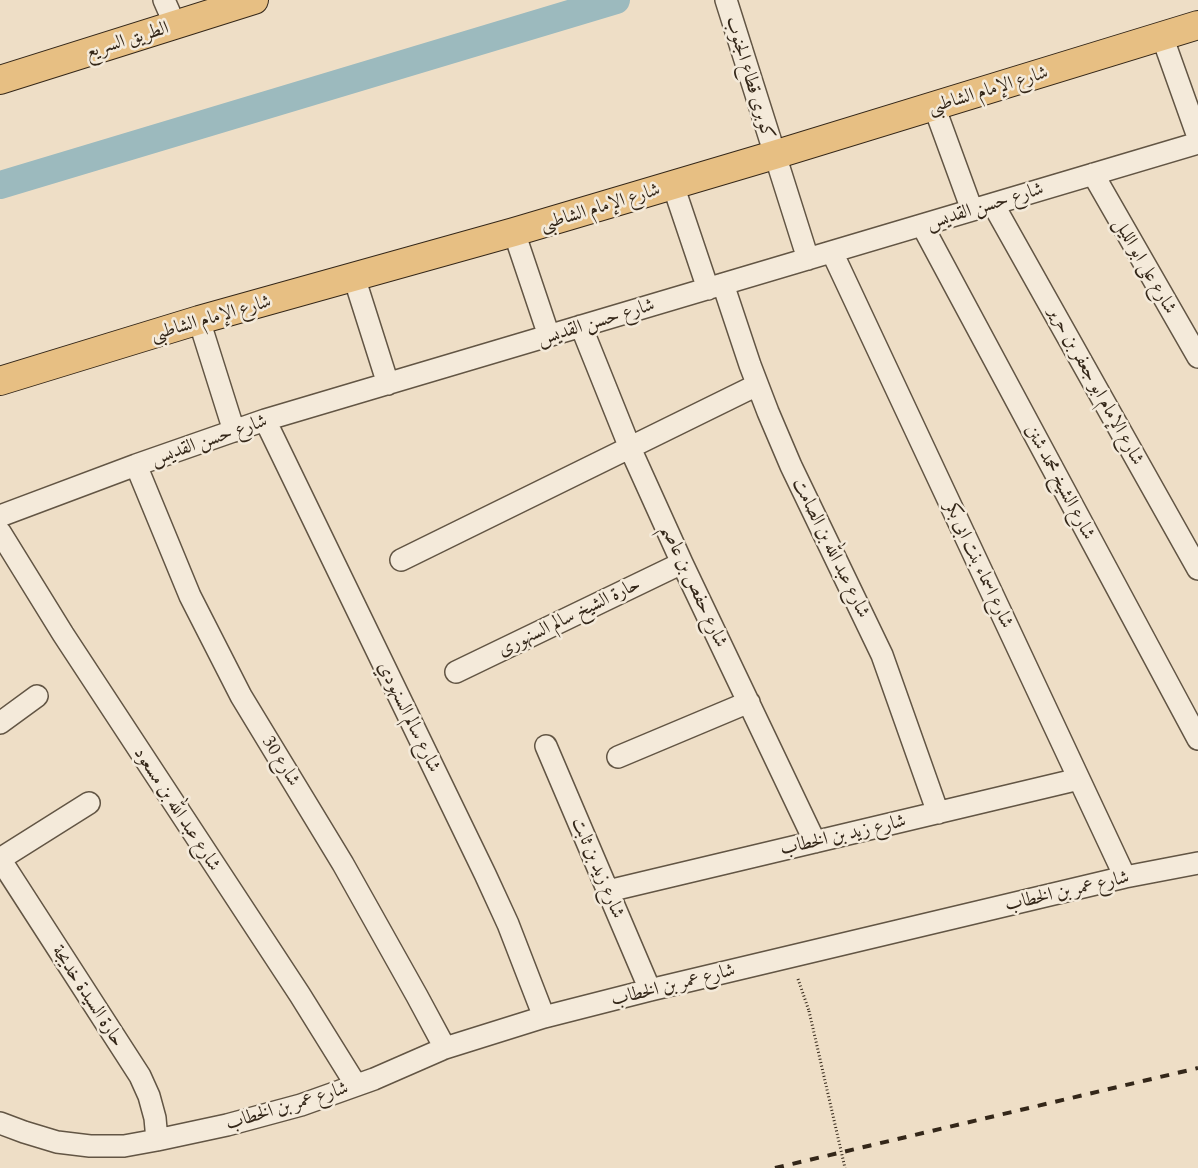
<!DOCTYPE html>
<html>
<head>
<meta charset="utf-8">
<style>
  body { margin:0 }
  canvas { display:block; background:#eedec6 }
</style>
</head>
<body>
<canvas width="1198" height="1168"></canvas>
<script>
const g = document.querySelector('canvas').getContext('2d');
g.lineJoin = 'round';
const poly = rows => new Path2D(rows.map(r => 'M' + r).join(''));
function strokePath(path, color, width, dash) { g.strokeStyle = color; g.lineWidth = width; g.lineCap = dash ? 'butt' : 'round'; g.setLineDash(dash || []); g.stroke(path); }
function label(font, color, halo, rows, align = 'center') {
  g.font = font + ' "EB Garamond",Amiri,serif'; g.lineWidth = 5; g.setLineDash([]); g.textBaseline = 'middle'; g.strokeStyle = halo; g.fillStyle = color; for (const [text, x, y, turn = 0] of rows) {
    g.save(); g.translate(x, y); g.rotate((+turn || 0) * Math.PI / 180); g.textAlign = isNaN(turn) ? turn : align; if (halo) g.strokeText(text, 0, 0); g.fillText(text, 0, 0); g.restore();
  }
}
strokePath(poly([
  [0,185,616,0]
]), '#9cbabe', 28);
const street = poly([
  [164,0,175,25],
  [726,0,808,259],
  [1162,36,1198,137],
  [934,106,972,210],
  [1093,174,1198,357],
  [673,185,708,289],
  [993,204,1198,569],
  [922,225,1198,739],
  [514,232,549,336],
  [832,252,1125,877],
  [354,277,388,384],
  [723,284,750,365,768,412,791,466,882,655,938,813],
  [199,320,234,431],
  [581,326,630,448,682,563,815,842],
  [265,420,485,874,508,924,544,1017],
  [136,465,190,596,241,696,343,864,417,996,445,1048],
  [0,516,136,465,265,420,1198,143],
  [0,532,63,634,300,995,356,1085],
  [401,560,757,385],
  [456,672,682,563],
  [0,723,37,696],
  [546,746,650,990],
  [618,757,749,702],
  [0,859,140,1076,149,1096,155,1118,157,1140],
  [0,859,89,803],
  [608,891,1079,779],
  [0,1123,24,1132,57,1142,90,1146,124,1146,157,1140,227,1125,301,1105,374,1079,445,1048,544,1017,650,990,1125,877,1198,863]
]);
const primary = poly([
  [0,80,254,0],
  [0,381,199,320,514,232,774,155,1198,25]
]);
strokePath(street, '#625544', 24);
strokePath(primary, '#342719', 30);
strokePath(poly([
  [798,979,809,1011]
]), '#342719', 3, [1, 2.5]);
strokePath(street, '#f4eada', 21);
strokePath(primary, '#e7bf83', 28);
strokePath(poly([
  [775,1168,1198,1068]
]), '#342719', 4, [9, 9]);
strokePath(poly([
  [809,1011,845,1168]
]), '#342719', 3, [1, 2.5]);
label('19px', '#342719', '#f4eada', [
  ["الطريق السريع",127,40,-17],
  ["كوبرى قطاع الجنوب",750,78,73],
  ["شارع الإمام الشاطبى",988,90,-17],
  ["شارع حسن القديس",985,206,-17],
  ["شارع الإمام الشاطبى",600,207,-17],
  ["شارع على ابو الليل",1145,266,60],
  ["شارع الإمام الشاطبى",211,318,-16],
  ["شارع حسن القديس",596,322,-17],
  ["شارع الإمام ابو جعفر بن حرير",1096,386,61],
  ["شارع حسن القديس",209,440,-19],
  ["شارع الشيخ محمد شنن",1060,482,62],
  ["شارع عبد الله بن الصامت",831,548,64],
  ["شارع اسماء بنت ابى بكر",979,565,65],
  ["شارع حفص بن عاصم",694,586,65],
  ["حارة الشيخ سالم السنهورى",569,617,-26],
  ["شارع سالم السنهودي",409,717,64],
  ["شارع 30",281,761,59],
  ["شارع عبد الله بن مسعود",177,809,57],
  ["شارع زيد بن الخطاب",843,835,-13],
  ["شارع زيد بن ثابت",598,868,67],
  ["شارع عمر بن الخطاب",1067,891,-13],
  ["شارع عمر بن الخطاب",673,985,-14],
  ["حارة السيدة خديجة",88,996,57],
  ["شارع عمر بن الخطاب",287,1106,-17]
]);
</script>
</body>
</html>
